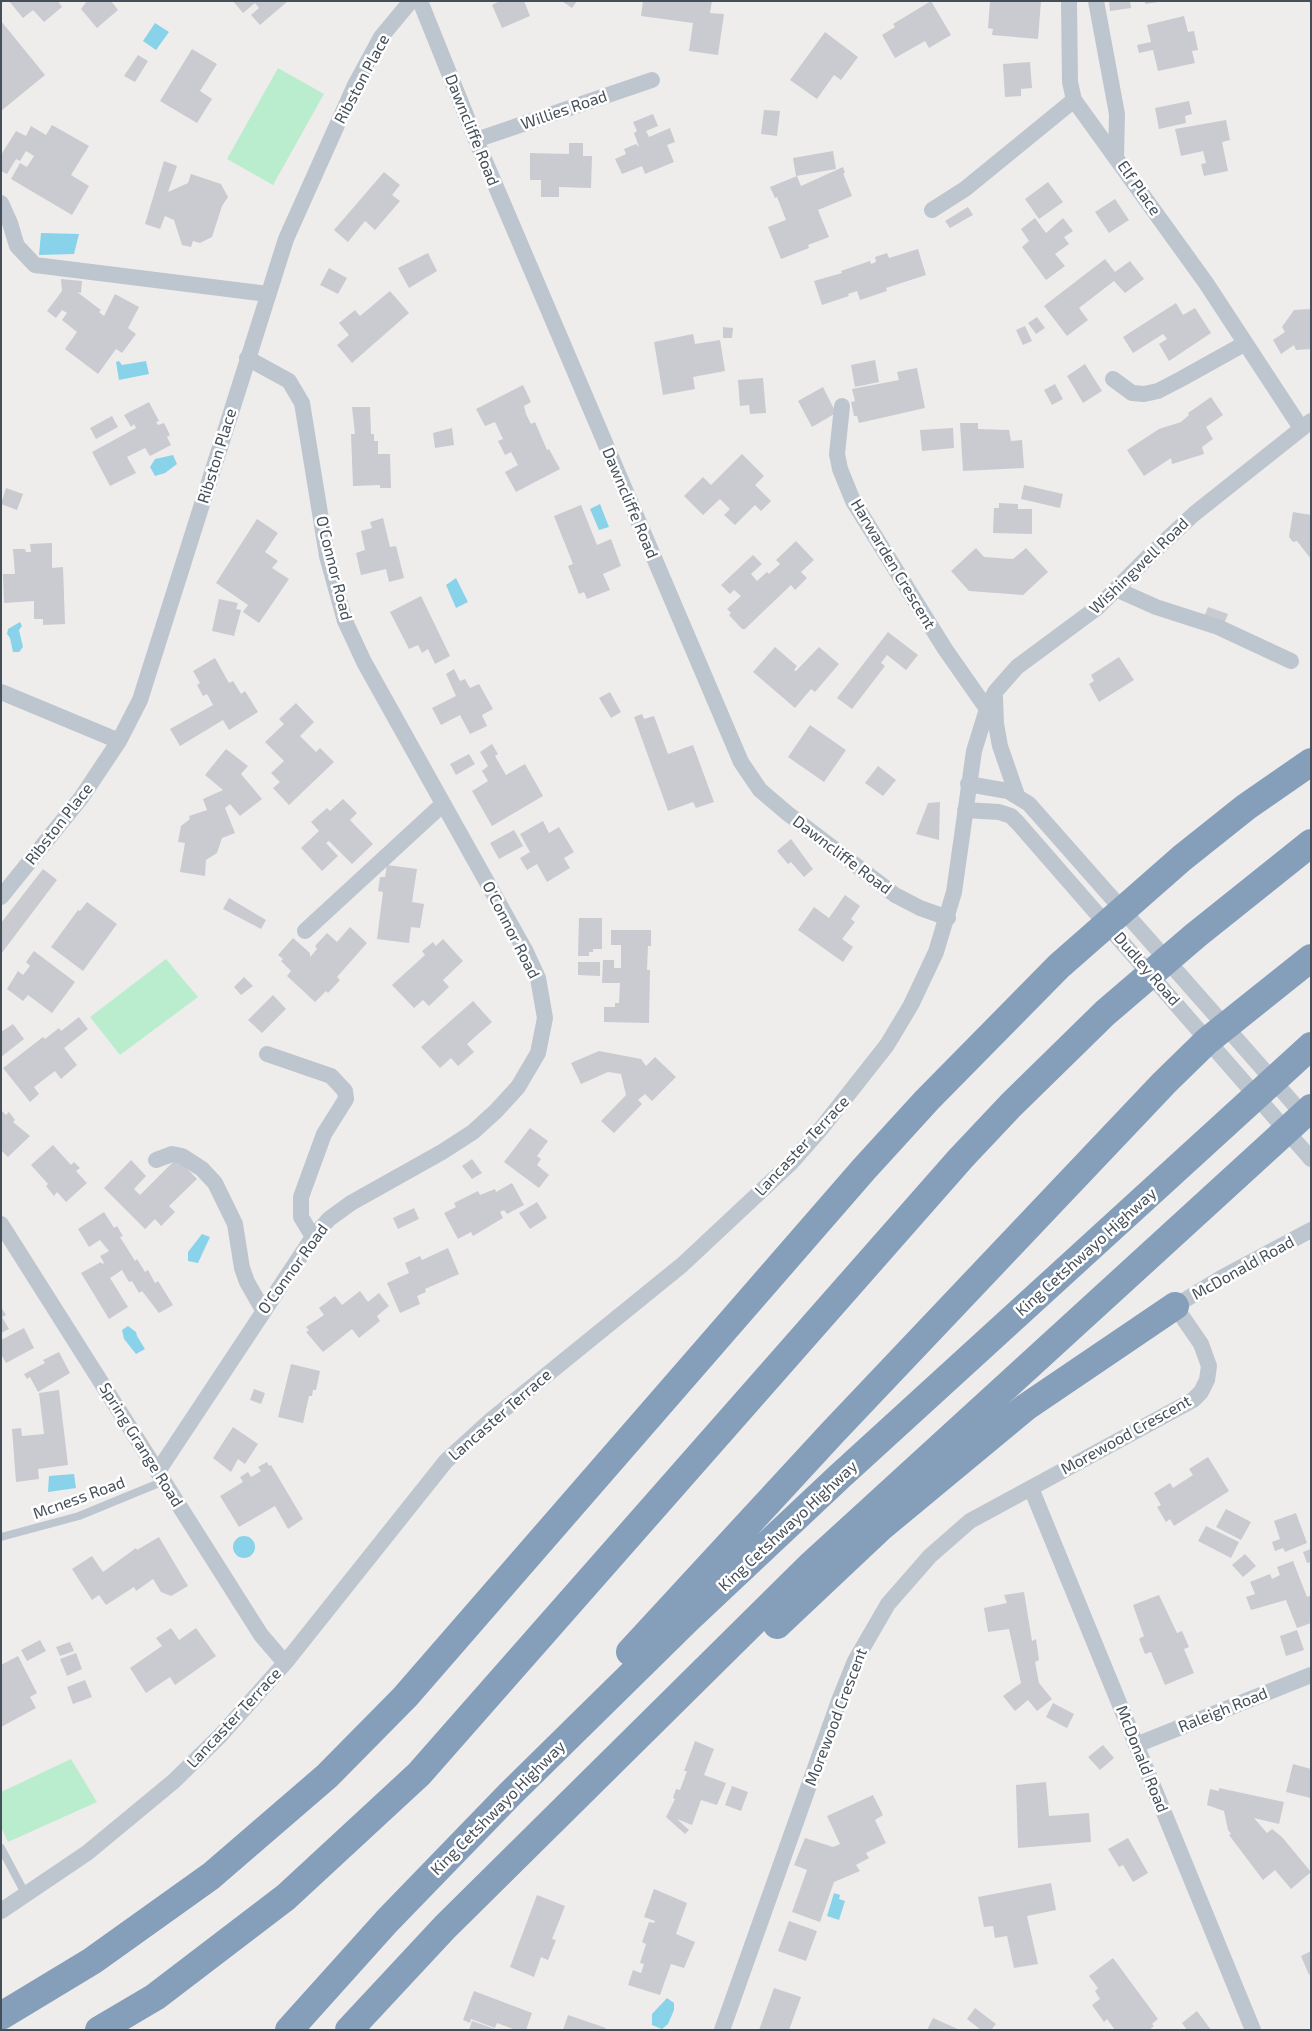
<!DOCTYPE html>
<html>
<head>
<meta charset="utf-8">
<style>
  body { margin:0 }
  #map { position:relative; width:1312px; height:2031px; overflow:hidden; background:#efecec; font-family:"Exo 2",sans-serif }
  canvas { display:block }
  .frame { position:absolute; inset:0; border:2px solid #454f59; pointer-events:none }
</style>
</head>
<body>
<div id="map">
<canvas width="1312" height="2031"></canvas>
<div class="frame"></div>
</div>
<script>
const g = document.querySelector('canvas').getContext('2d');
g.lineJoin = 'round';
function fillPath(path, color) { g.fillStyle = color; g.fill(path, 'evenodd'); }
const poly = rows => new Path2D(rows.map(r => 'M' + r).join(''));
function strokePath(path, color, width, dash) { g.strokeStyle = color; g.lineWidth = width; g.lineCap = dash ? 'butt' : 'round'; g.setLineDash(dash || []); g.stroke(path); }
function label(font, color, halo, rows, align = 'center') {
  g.font = font + ' "Exo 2",sans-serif'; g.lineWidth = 5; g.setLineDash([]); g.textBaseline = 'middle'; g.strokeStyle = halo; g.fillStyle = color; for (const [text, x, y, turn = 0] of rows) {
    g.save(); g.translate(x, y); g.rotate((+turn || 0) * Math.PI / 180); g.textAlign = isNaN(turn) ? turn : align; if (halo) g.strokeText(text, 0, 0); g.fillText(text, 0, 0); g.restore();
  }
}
fillPath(poly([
  [278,68,324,94,273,185,227,159],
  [166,959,198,997,120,1055,90,1017],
  [71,1759,97,1802,8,1842,1,1827,1,1792]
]), '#baedce');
fillPath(poly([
  [155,23,169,32,156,50,143,41],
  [41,233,79,234,74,254,39,255],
  [119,361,122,365,146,361,149,374,119,380,116,362],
  [173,455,177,464,165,473,155,476,150,467,155,459],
  [600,504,609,527,599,530,590,509],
  [456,578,468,602,456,608,446,585],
  [20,622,22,626,19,630,23,647,19,652,13,652,10,638,7,634,8,629],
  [202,1234,210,1237,198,1263,188,1261,188,1252],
  [128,1326,136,1332,137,1336,145,1349,136,1354,124,1339,122,1330],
  [74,1474,76,1488,48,1492,49,1476],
  '233 1547a11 11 0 1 1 22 0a11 11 0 1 1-22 0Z',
  [834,1893,840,1895,839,1899,845,1901,839,1920,827,1916],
  [667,1998,674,2003,674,2010,668,2024,662,2029,652,2025,652,2014]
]), '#88d3e9');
fillPath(poly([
  [9,1,58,1,62,7,44,22,33,10,23,18],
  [87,1,111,1,118,10,97,28,81,9],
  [233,1,288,1,260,25,251,15,259,8,255,3,243,13],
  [500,1,524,1,530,16,502,28,492,5],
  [562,1,577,1,572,8],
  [643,1,712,1,710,13,724,14,718,55,689,51,693,23,641,16],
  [931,1,951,35,929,48,925,41,895,58,882,35,895,27,893,24],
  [990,1,1041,1,1038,39,992,35,993,29,988,28],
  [1109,1,1130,1,1131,8,1110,11],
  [1145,1,1158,1,1158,2,1145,4],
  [1184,16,1188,32,1194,31,1198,50,1192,51,1195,63,1158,71,1153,50,1139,53,1137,45,1151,42,1147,25],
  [1,21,45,75,1,111],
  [825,32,858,57,841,80,834,75,817,99,790,80],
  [192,49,217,64,200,91,212,99,197,123,160,101],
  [138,55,148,61,135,82,124,76],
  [1030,62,1032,88,1021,89,1021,96,1005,97,1003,64],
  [1189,101,1192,114,1185,116,1186,123,1159,129,1155,108],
  [764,110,780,111,777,136,761,134],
  [653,114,658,126,646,131,649,137,670,128,675,142,667,145,674,162,645,174,642,166,622,174,615,159,626,154,624,149,636,144,639,147,634,133,637,131,633,122],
  [1226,120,1230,140,1222,142,1228,171,1204,176,1201,164,1206,163,1203,151,1181,156,1175,129],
  [52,125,89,146,71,175,89,186,72,215,11,179,20,163,27,167,34,156,26,151,20,161,16,159,7,174,1,171,1,155,16,131,26,136,31,126,46,135],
  [569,143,583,143,583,156,592,156,591,188,559,187,559,197,541,197,541,180,530,180,530,153,569,154],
  [833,151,836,169,796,176,793,158],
  [164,161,177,166,168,192,188,183,191,174,221,184,228,197,222,206,212,237,200,243,193,241,191,247,182,245,174,220,165,216,160,229,145,224],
  [843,167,845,173,843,173,852,196,818,210,829,237,808,245,809,248,781,259,768,227,786,220,777,197,775,198,770,187,797,176,801,186],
  [384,172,400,185,392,195,400,201,375,230,365,221,348,242,334,230],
  [1048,182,1063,202,1039,219,1025,199],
  [1115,199,1129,220,1109,233,1095,212],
  [968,207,973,215,950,228,945,221],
  [1035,218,1046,233,1063,218,1073,231,1064,237,1069,244,1055,254,1065,266,1046,280,1022,247,1029,241,1021,229],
  [918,249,926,275,886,288,887,291,860,300,857,291,848,294,849,296,822,305,814,281,842,273,841,271,870,261,871,264,876,262,875,257,887,253,889,258],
  [428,253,437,271,409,288,398,268],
  [1105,259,1115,272,1130,261,1144,279,1125,293,1114,281,1079,308,1088,320,1067,336,1044,306],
  [329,268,347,278,338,294,320,285],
  [61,279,82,281,81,293,77,292,101,310,99,312,104,316,115,294,139,307,128,328,136,334,122,353,116,349,98,374,65,349,77,332,62,320,67,313,62,310,56,318,47,311,62,291],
  [390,291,409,313,352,363,337,345,349,335,339,323,355,310,360,316],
  [1176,303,1183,315,1195,308,1211,333,1169,361,1159,344,1167,339,1163,334,1133,353,1123,337],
  [1311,309,1311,349,1296,350,1294,345,1281,354,1273,340,1285,332,1282,327,1294,310],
  [1037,317,1045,328,1036,334,1028,323],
  [1025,326,1032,341,1023,345,1016,330],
  [723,327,733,328,732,338,723,338],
  [693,334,695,344,720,340,725,371,693,377,695,389,663,395,654,342],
  [875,360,879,382,855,387,851,365],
  [1085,364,1102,391,1083,403,1067,376],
  [917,368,925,408,859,423,857,416,854,416,851,402,855,401,852,389,899,380,897,372],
  [763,378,766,413,750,414,749,405,740,406,738,380],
  [1055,384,1063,399,1052,405,1044,390],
  [523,385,531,402,524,406,526,414,531,424,535,422,547,450,549,449,560,469,516,492,505,472,518,465,511,452,505,455,498,441,503,439,495,422,485,426,476,409],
  [823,387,836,413,812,427,798,401],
  [1211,397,1223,415,1206,427,1213,439,1202,447,1204,454,1172,464,1171,458,1144,476,1127,450,1159,429,1181,422,1189,415,1188,413],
  [149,402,159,421,156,422,158,425,164,423,170,435,167,437,171,445,150,456,145,448,127,457,136,473,110,486,92,452,136,428,134,424,131,427,124,415],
  [352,407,370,407,371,434,374,434,374,441,378,441,378,454,390,454,391,488,380,488,380,485,353,486,351,434,355,434],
  [112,416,118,427,96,439,90,428],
  [960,423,978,423,978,429,1009,430,1011,441,1022,440,1024,468,963,471],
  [452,428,454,445,435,448,433,433],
  [953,428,954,448,922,451,920,430],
  [742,454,764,476,755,485,771,501,761,511,755,505,735,525,724,515,730,509,720,499,703,515,684,496,703,477,711,485],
  [1024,485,1063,494,1060,508,1021,499],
  [6,488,23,494,17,510,1,504],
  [999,503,1018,504,1018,509,1032,509,1032,534,993,533,994,508,999,508],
  [581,505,597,545,611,539,621,566,603,574,610,590,587,599,584,592,579,594,568,566,573,564,554,516],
  [1293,512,1311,515,1311,559,1297,541,1293,542,1289,537],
  [383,518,390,547,396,546,404,578,389,582,386,569,361,575,356,553,365,550,361,531,372,528,370,522],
  [257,519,278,533,265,552,278,561,272,568,289,579,259,623,243,612,248,605,216,583],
  [796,541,814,560,801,572,807,578,795,590,791,585,745,629,742,629,729,615,731,613,727,609,741,596,734,590,730,594,721,585,753,555,762,564,751,574,757,581,767,572,769,574,780,564,776,560],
  [52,543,52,568,63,567,65,624,43,625,43,619,34,619,34,601,4,603,3,574,15,574,13,549,25,549,26,552,31,552,30,544],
  [976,548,984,557,1013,559,1026,548,1048,572,1023,595,969,591,951,571],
  [421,596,450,656,435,664,428,649,422,653,418,645,409,649,390,612],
  [219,599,238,603,236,609,241,610,234,636,212,631],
  [1208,607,1228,614,1224,624,1204,617],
  [888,632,918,655,906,670,887,655,881,663,885,666,852,709,837,698],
  [775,647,797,666,794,670,796,671,819,647,839,664,815,692,811,689,795,708,753,672],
  [1119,657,1134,680,1099,702,1089,684,1094,681,1091,675],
  [215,658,229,683,233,681,241,694,245,691,258,712,229,730,223,720,180,746,170,729,213,705,207,694,203,696,197,685,200,683,193,671],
  [454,669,460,681,465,679,470,688,479,684,493,709,482,715,487,726,470,734,460,715,441,725,432,708,456,696,446,674],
  [610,692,621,712,611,718,599,698],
  [296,703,314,722,300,736,316,752,320,748,334,762,289,805,273,788,280,782,271,773,284,761,265,742,284,724,279,719],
  [642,714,644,719,654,716,668,754,693,745,714,802,696,808,693,802,668,811,634,717],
  [810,725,846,750,824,782,788,757],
  [492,744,498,754,495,756,506,775,525,764,543,796,492,826,472,791,488,781,482,771,488,766,480,752],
  [226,749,248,766,241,774,262,799,240,816,230,804,225,808,235,833,222,838,217,853,206,860,205,876,180,872,185,843,178,842,181,826,190,819,189,816,207,810,203,799,223,790,205,775],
  [469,754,475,764,456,775,450,764],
  [878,766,896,780,883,796,865,783],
  [343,799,357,813,350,820,373,844,352,864,329,841,326,843,338,856,322,871,301,848,319,831,311,822,327,808,330,811],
  [940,802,939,840,916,834,928,803],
  [543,821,549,833,559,827,574,852,564,858,570,868,547,882,537,864,527,870,520,858,530,852,520,834],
  [514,830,523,846,499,859,490,843],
  [791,839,813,869,804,877,791,862,788,864,777,851],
  [387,865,417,869,412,902,424,904,420,928,411,927,409,943,377,939,383,892,378,891,380,877,385,877],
  [43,869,57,880,1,954,1,923],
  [845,895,860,906,851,919,855,922,842,939,853,947,843,962,798,930,814,907,829,918],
  [229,898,266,920,261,929,223,909],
  [87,902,117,924,83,971,51,947,78,910,80,911],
  [579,918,602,918,602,949,593,949,593,952,589,952,589,956,578,956],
  [350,927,367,943,337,977,340,980,328,993,326,991,315,1002,287,976,291,971,281,961,283,959,278,955,293,938,310,953,310,957,317,949,315,946,327,933,337,942],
  [611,930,651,930,651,946,648,946,647,970,650,970,649,1023,604,1022,604,1007,615,1007,615,1003,619,1003,620,983,602,983,603,960,614,960,614,968,621,968,621,945,611,945],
  [443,939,463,961,443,980,449,987,429,1006,423,1000,414,1008,392,985,425,955,422,951,433,942,436,946],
  [34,951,75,982,52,1013,28,995,23,1001,7,989,18,971,23,975,30,966,26,962],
  [578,962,600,962,600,976,578,975],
  [244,977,253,986,241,995,234,987],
  [273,995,286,1009,262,1033,248,1020],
  [473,1001,492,1022,467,1044,474,1052,458,1066,451,1058,440,1068,421,1047],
  [79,1017,88,1029,64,1048,77,1065,61,1079,55,1071,34,1087,39,1094,30,1102,3,1068,43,1037,45,1039,59,1028,61,1031],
  [13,1024,24,1039,1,1057,1,1032],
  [599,1051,641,1059,646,1066,655,1057,676,1077,652,1101,645,1094,638,1100,642,1104,614,1133,601,1121,626,1095,621,1074,608,1072,581,1084,571,1063],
  [1,1110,6,1115,9,1112,15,1120,13,1122,30,1136,8,1157,1,1150],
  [530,1128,548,1141,537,1156,541,1159,537,1165,549,1175,539,1188,504,1162],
  [53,1145,71,1165,74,1162,80,1168,76,1171,87,1183,66,1202,57,1192,54,1196,46,1186,48,1184,31,1165],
  [177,1158,197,1179,169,1206,175,1212,161,1226,155,1219,145,1229,104,1188,131,1160,146,1176,134,1189,140,1195],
  [472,1159,482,1173,472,1179,462,1166],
  [512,1183,524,1205,507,1214,504,1210,500,1212,503,1218,473,1236,471,1232,458,1239,444,1213,456,1207,454,1203,478,1191,480,1195,495,1189,496,1192],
  [537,1202,547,1218,530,1229,519,1213],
  [414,1208,419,1219,398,1229,393,1218],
  [104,1212,114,1228,117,1226,123,1236,120,1237,135,1261,137,1259,145,1272,148,1270,155,1283,158,1281,173,1305,159,1313,142,1291,139,1293,132,1281,129,1282,122,1270,110,1278,128,1307,109,1319,81,1273,101,1262,102,1264,104,1263,100,1256,109,1251,100,1240,89,1247,78,1229],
  [448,1248,459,1274,425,1289,426,1292,417,1296,420,1304,400,1313,387,1283,409,1273,405,1263,420,1256,422,1260],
  [360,1291,368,1302,379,1293,389,1306,377,1316,380,1321,359,1338,352,1329,323,1352,306,1332,309,1330,306,1327,324,1315,319,1308,335,1296,342,1305],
  [1,1307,6,1315,2,1317,9,1329,1,1333],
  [24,1328,34,1348,6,1363,1,1354,1,1340],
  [59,1352,70,1373,38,1392,30,1377,27,1379,24,1374,45,1363,43,1360],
  [291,1364,320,1371,316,1390,313,1390,312,1396,309,1396,303,1423,278,1417],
  [254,1389,265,1393,261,1404,250,1400],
  [59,1390,68,1465,38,1469,39,1479,16,1482,12,1429,21,1428,22,1436,44,1434,39,1393],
  [233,1427,258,1444,245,1464,238,1459,231,1472,213,1458],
  [1208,1457,1229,1491,1174,1526,1170,1519,1166,1522,1157,1507,1161,1505,1154,1493,1170,1483,1173,1488,1193,1475,1189,1469],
  [267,1462,269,1466,271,1465,303,1519,288,1529,275,1506,239,1527,220,1496,243,1482,240,1477,248,1472,251,1477,261,1471,258,1467],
  [1226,1509,1251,1522,1241,1540,1216,1527],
  [1296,1513,1307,1543,1285,1552,1283,1548,1275,1551,1272,1542,1280,1539,1274,1521],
  [1206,1526,1239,1542,1231,1558,1198,1541],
  [159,1537,188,1586,171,1596,161,1592,153,1579,136,1591,134,1587,106,1605,99,1595,92,1600,72,1569,92,1556,103,1572,136,1548,137,1550],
  [1311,1549,1311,1562,1307,1563,1303,1552],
  [1245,1554,1256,1566,1243,1577,1232,1565],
  [1293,1561,1307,1597,1311,1595,1311,1623,1297,1628,1286,1600,1251,1610,1246,1597,1255,1594,1250,1582,1270,1574,1272,1579,1280,1575,1277,1567],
  [1024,1592,1032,1641,1036,1639,1039,1660,1035,1662,1039,1683,1052,1699,1037,1711,1028,1700,1015,1711,1003,1696,1021,1683,1009,1629,988,1632,984,1608,1007,1603,1004,1595],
  [1159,1595,1177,1633,1182,1631,1189,1647,1184,1649,1194,1673,1165,1685,1151,1652,1145,1654,1139,1639,1144,1636,1133,1605],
  [171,1628,179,1640,196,1628,216,1656,175,1685,170,1677,146,1693,130,1668,162,1646,156,1638],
  [1297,1630,1304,1650,1286,1656,1280,1636],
  [40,1640,46,1651,27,1661,21,1650],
  [70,1642,74,1651,60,1656,56,1647],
  [76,1653,82,1669,67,1676,60,1659],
  [18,1656,37,1693,30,1697,36,1708,1,1727,1,1665],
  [85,1680,92,1697,73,1704,67,1687],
  [1053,1703,1074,1714,1067,1728,1046,1717],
  [695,1741,714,1749,704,1775,726,1783,717,1805,701,1800,692,1825,677,1819,689,1830,685,1834,666,1817,675,1799,673,1798,676,1789,680,1790,687,1771,684,1771],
  [1103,1745,1114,1758,1100,1770,1088,1757],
  [1293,1764,1311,1769,1311,1798,1286,1792],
  [1046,1782,1049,1816,1089,1813,1091,1842,1018,1848,1016,1785],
  [732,1786,748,1792,741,1811,725,1805],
  [1219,1788,1284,1802,1279,1824,1254,1818,1267,1833,1272,1829,1282,1837,1311,1872,1291,1889,1275,1870,1263,1880,1229,1835,1231,1834,1228,1830,1224,1811,1207,1805,1210,1789,1219,1791],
  [873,1795,883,1815,875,1820,886,1843,866,1853,869,1858,856,1865,860,1871,834,1882,820,1922,792,1912,807,1870,794,1865,805,1838,833,1847,840,1844,827,1816],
  [1128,1838,1148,1873,1133,1882,1123,1865,1119,1867,1108,1849],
  [1051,1883,1056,1910,1027,1916,1038,1964,1014,1968,1007,1936,995,1938,993,1926,984,1927,978,1897],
  [654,1889,687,1903,676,1934,695,1942,684,1968,671,1964,660,1995,628,1985,633,1970,641,1973,644,1964,640,1963,646,1944,642,1942,649,1922,654,1923,655,1921,644,1917],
  [537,1895,565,1906,552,1939,556,1940,548,1960,541,1957,534,1977,510,1967],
  [789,1921,817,1931,806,1961,778,1951],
  [1311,1951,1311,1974,1309,1975,1301,1956],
  [1113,1958,1158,2019,1152,2024,1154,2026,1149,2030,1115,2030,1107,2019,1104,2022,1092,2005,1100,1999,1095,1991,1098,1988,1089,1976],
  [774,1988,801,1997,789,2030,759,2030],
  [474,1991,532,2013,526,2030,516,2030,497,2023,495,2028,471,2019,470,2023,463,2020],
  [975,2008,996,2024,991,2030,981,2030,967,2019],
  [1197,2011,1211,2030,1187,2030,1182,2023],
  [568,2015,606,2028,605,2030,563,2030],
  [933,2018,960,2030,927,2030],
  [472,2021,495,2029,495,2030,469,2030]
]), '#c9cbd1');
strokePath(poly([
  [1,1537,79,1516,164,1481],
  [1,1848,26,1895]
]), '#bdc6ce', 8);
strokePath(poly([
  [420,1,476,140,741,762,760,790,787,813,895,895,920,908,948,918],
  [1069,1,1070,82,1074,100,1206,283,1301,428],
  [1096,1,1117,114,1116,156],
  [476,140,652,80],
  [1,203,10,223,17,246,35,265,268,294],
  [932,210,965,189,1074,100],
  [1113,379,1132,393,1144,394,1158,391,1181,379,1244,344],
  [842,406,837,454,840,469,853,501,945,649,987,709],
  [1118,590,1156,607,1218,627,1291,661],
  [1,692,119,741],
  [995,697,996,724,1000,746,1017,795],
  [968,784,1008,791,1029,804,1308,1120],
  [965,810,999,812,1011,816,1018,823,1311,1159],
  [1,897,81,798,119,741,140,700,286,239,355,85,381,37,411,1],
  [305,931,443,804],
  [267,1054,331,1076,345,1091,346,1099,324,1134,301,1197,301,1217,313,1237],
  [156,1160,172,1154,182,1156,202,1169,215,1183,235,1224,242,1268,247,1282,263,1310],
  [1,1224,261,1635,285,1663],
  [158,1471,313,1237,329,1219,351,1203,442,1152,473,1132,496,1111,518,1087,538,1053,545,1018,538,978,526,952,364,662,345,621,327,556,302,403,289,381,247,358],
  [1031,1488,1253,2030],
  [1136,1745,1311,1675],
  [1,1911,87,1853,174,1781,220,1736,285,1663,446,1461,491,1420,682,1265,791,1163,820,1130,887,1045,911,1005,936,952,954,892,974,751,987,709,995,692,1017,667,1098,607,1150,555,1194,514,1311,421],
  [722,2030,840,1698,855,1661,888,1604,930,1556,970,1521,1193,1400,1201,1392,1207,1380,1209,1366,1201,1344,1175,1306,1221,1278,1311,1230]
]), '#bdc6ce', 16);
strokePath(poly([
  [777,1625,880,1528,1026,1407,1175,1306],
  [630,1652,833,1432,1164,1083,1207,1041,1311,958],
  [1,2016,92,1961,211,1876,327,1776,405,1697,864,1169,927,1100,1059,966,1182,858,1246,807,1311,762],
  [99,2030,155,1997,286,1897,419,1774,961,1158,1011,1105,1105,1013,1196,935,1311,843],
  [289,2030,387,1921,510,1794,687,1620,839,1477,1311,1046],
  [349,2030,445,1927,812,1564,1311,1108]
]), '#859eba', 28);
label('16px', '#454f59', '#fff', [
  ["Ribston Place",362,79,-62],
  ["Willies Road",564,110,-19],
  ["Dawncliffe Road",472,130,68],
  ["Elf Place",1139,188,55],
  ["Ribston Place",217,456,-73],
  ["Dawncliffe Road",630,503,67],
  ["Harwarden Crescent",893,564,59],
  ["Wishingwell Road",1139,566,-44],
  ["O'Connor Road",334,568,76],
  ["Ribston Place",59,824,-52],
  ["Dawncliffe Road",842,855,37],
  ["O'Connor Road",511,930,63],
  ["Dudley Road",1147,969,49],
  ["Lancaster Terrace",802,1146,-47],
  ["King Cetshwayo Highway",1086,1252,-42],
  ["McDonald Road",1243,1268,-29],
  ["O'Connor Road",293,1269,-54],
  ["Lancaster Terrace",500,1415,-41],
  ["Morewood Crescent",1126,1435,-29],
  ["Spring Grange Road",141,1445,58],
  ["Mcness Road",79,1498,-20],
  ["King Cetshwayo Highway",788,1526,-43],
  ["Raleigh Road",1223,1710,-22],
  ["Morewood Crescent",836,1717,-69],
  ["Lancaster Terrace",234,1718,-47],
  ["McDonald Road",1142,1759,68],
  ["King Cetshwayo Highway",498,1808,-45]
]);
</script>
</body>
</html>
